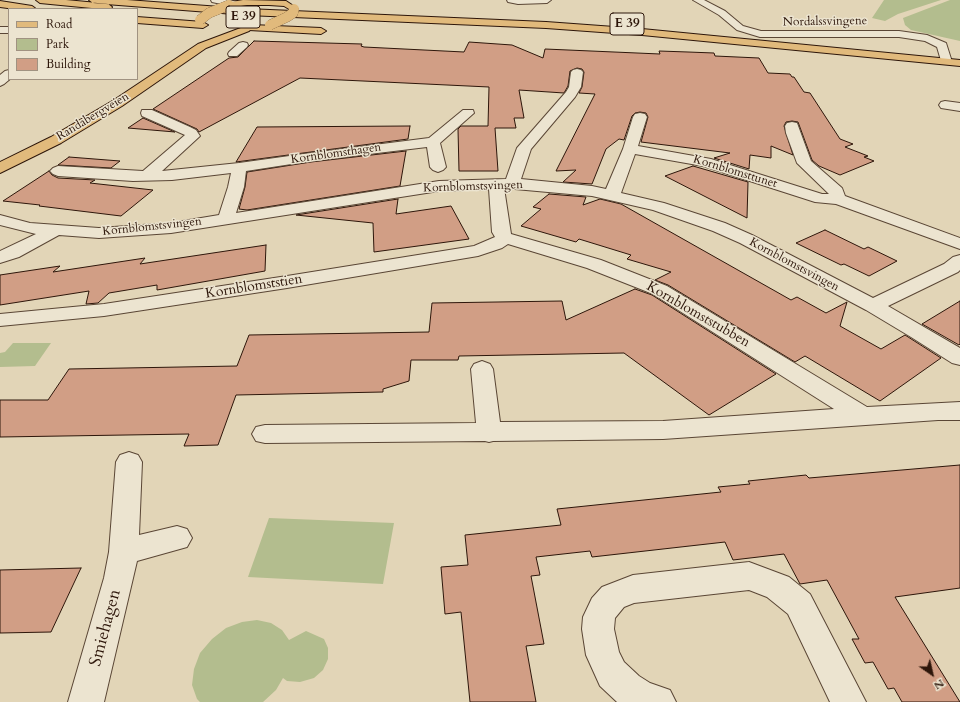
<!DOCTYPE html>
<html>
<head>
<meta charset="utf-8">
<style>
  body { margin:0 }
  #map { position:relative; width:960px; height:702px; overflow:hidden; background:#e2d5b7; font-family:Cardo,serif }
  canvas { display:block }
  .legend { position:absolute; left:8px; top:8px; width:130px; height:72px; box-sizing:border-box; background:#ece4d0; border:1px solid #a09281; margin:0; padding:5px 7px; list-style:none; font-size:12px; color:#2d160a }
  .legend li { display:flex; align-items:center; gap:8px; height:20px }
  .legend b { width:20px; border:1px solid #a09281 }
  .north { position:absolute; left:912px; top:654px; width:40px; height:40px; -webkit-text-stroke:3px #ece4d0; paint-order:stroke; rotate:146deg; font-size:11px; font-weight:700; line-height:16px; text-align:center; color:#2d160a }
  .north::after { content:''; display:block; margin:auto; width:14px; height:18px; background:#2d160a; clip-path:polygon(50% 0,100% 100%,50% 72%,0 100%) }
</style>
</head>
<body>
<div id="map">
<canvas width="960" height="702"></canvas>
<ul class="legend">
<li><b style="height:5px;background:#e1ba7c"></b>Road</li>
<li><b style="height:11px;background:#b3bd8e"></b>Park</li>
<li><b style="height:11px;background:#d19e85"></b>Building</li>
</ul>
<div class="north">N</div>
</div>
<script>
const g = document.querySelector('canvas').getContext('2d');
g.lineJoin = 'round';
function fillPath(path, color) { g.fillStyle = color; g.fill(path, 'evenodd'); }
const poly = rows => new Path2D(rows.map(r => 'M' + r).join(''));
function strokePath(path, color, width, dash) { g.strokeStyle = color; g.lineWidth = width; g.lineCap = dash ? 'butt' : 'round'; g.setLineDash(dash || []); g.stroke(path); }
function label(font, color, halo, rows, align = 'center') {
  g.font = font + ' Cardo,serif'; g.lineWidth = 3; g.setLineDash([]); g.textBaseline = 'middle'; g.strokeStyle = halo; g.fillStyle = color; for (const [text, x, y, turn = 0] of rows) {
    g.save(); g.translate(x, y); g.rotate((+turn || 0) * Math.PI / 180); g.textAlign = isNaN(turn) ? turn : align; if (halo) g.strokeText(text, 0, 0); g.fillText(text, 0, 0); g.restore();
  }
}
fillPath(poly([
  [884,0,941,0,898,14,885,21,872,18],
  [950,0,960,0,960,41,911,30,905,25,903,18],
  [13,343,51,343,35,366,0,367,0,353,5,352],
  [269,518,394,523,383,584,248,577],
  [257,620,271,623,282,630,289,640,306,631,324,639,328,648,328,659,323,670,314,678,300,682,287,681,283,678,276,690,263,702,200,702,197,699,192,685,194,669,200,653,212,639,226,628,242,622]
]), '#b3bd8e');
const building = poly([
  [254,41,362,44,361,46,364,47,464,52,469,42,512,45,543,58,545,49,660,54,659,51,688,52,714,53,715,56,759,58,768,73,790,74,792,77,794,77,804,92,810,93,840,139,853,144,845,147,868,156,864,157,874,161,840,175,819,166,812,160,798,122,792,121,786,122,784,126,793,155,771,146,771,158,750,155,749,169,714,158,730,153,641,142,648,117,646,113,640,112,635,113,632,116,624,140,619,139,606,149,592,184,563,182,576,170,556,171,595,94,579,93,582,87,584,72,582,69,577,68,570,71,568,86,564,93,519,90,524,118,514,118,516,128,495,128,498,171,459,171,458,129,461,126,488,126,489,87,300,78,199,132,197,129,153,109,229,58,238,57,254,41],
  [143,118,175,132,128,128,143,118],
  [410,126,408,139,236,162,257,127,410,126],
  [406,151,400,186,247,210,239,209,245,187,247,172,311,162,406,151],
  [69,157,120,161,111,168,58,165,69,157],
  [693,166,748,182,747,218,665,176,693,166],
  [49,171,52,175,58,178,95,180,90,183,153,190,121,216,39,206,40,205,3,201,49,171],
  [549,194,586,197,583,205,600,199,621,204,791,300,797,297,826,313,847,302,840,326,881,349,905,335,941,358,880,401,805,356,795,362,668,285,655,280,671,272,627,259,631,255,579,239,576,242,521,226,541,209,533,207,549,194],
  [398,199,396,214,451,206,469,239,374,252,373,223,296,215,398,199],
  [825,230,864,249,868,247,897,261,869,276,844,264,841,265,796,243,825,230],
  [266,245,265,271,157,290,157,285,109,293,98,303,86,304,89,291,0,305,0,275,60,266,53,272,145,258,140,264,266,245],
  [635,289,652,295,776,374,709,415,624,353,459,356,458,360,411,360,409,381,383,389,383,392,236,395,218,445,184,446,189,434,0,437,0,400,48,400,69,369,237,366,249,335,429,332,432,303,562,301,566,320,635,289],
  [960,301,960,344,959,345,922,324,960,301],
  [960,465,960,588,895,597,960,702,902,702,894,688,888,689,873,662,865,663,852,639,859,639,827,580,800,584,784,554,733,560,725,542,592,557,590,551,536,557,540,575,531,576,544,644,526,646,536,702,470,702,461,612,445,614,441,567,468,565,465,535,561,525,557,509,721,492,718,487,750,484,748,481,806,475,809,478,960,465],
  [81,568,51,632,0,633,0,570,81,568]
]);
fillPath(building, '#d19e85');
strokePath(building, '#2d160a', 1);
const minor = poly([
  [211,0,228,0,238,2,239,4,235,7,212,2,211,0],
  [507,0,551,0,547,3,518,4,508,2,507,0],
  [693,0,704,0,725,11,743,26,761,31,899,31,927,35,946,43,952,62,950,64,942,64,937,47,925,41,899,37,760,37,737,30,719,15,693,0],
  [0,27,9,27,9,33,0,33,0,27],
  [243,42,247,43,248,45,247,47,237,56,229,56,228,54,229,52,239,43,243,42],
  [577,69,581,70,583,72,581,87,575,97,531,149,521,179,592,186,606,189,623,149,633,117,635,114,640,113,645,114,647,117,638,146,711,159,822,194,829,194,797,163,786,133,785,126,787,123,792,122,797,123,811,161,842,188,845,196,960,238,960,249,836,204,815,202,703,166,635,154,621,193,664,203,725,223,752,235,873,298,944,264,953,257,960,255,960,270,958,272,888,306,960,348,960,365,952,363,911,337,866,310,740,243,713,231,653,210,592,196,504,188,511,234,601,260,667,286,867,407,960,402,960,420,938,420,663,439,493,441,489,442,485,441,265,443,256,441,252,434,256,427,265,425,476,423,471,369,474,364,482,361,490,364,493,369,500,422,663,421,834,409,653,294,587,268,508,244,502,248,478,256,287,288,104,316,0,326,0,314,104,304,287,276,474,246,495,237,492,232,489,189,439,191,171,233,99,238,59,235,19,257,0,263,0,251,36,234,0,225,0,215,30,223,99,228,171,223,219,215,228,187,231,173,172,180,133,181,58,176,53,174,50,171,53,168,58,166,143,171,185,135,142,116,141,113,142,110,152,110,190,127,196,130,200,136,162,171,239,163,311,153,429,138,463,110,473,110,474,113,440,143,446,167,443,170,438,172,433,170,430,167,427,147,311,161,246,171,244,187,236,213,439,181,506,179,517,148,566,92,569,87,571,72,573,70,577,69],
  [9,70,10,79,4,84,0,86,0,75,5,71,9,70],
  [945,101,960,103,960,111,941,108,939,105,941,102,945,101],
  [129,452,138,455,142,462,139,535,177,526,187,529,192,538,187,547,137,561,104,702,68,702,104,578,109,552,116,462,120,455,129,452],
  [749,562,789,577,810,594,866,702,830,702,788,614,767,597,749,590,634,603,624,607,615,618,614,629,619,652,624,662,639,676,650,683,670,690,676,702,617,702,600,686,586,655,582,629,583,617,592,598,602,587,633,575,749,562]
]);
const major = poly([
  [243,0,286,1,298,9,294,12,284,6,269,5,247,5,229,8,225,5,226,3,243,0],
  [246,26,249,27,251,29,249,31,206,48,122,106,61,143,0,173,0,162,51,137,114,100,198,44,246,26]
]);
const highway = poly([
  [36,0,66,0,108,4,112,7,111,9,102,9,40,3,36,0],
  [89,0,127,0,247,9,546,22,642,29,960,60,960,66,642,35,546,28,247,15,93,3,89,0],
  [0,1,32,6,36,9,15,9,0,7,0,1],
  [137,17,203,22,208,25,203,28,137,23,137,17],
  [252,25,321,28,326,31,321,34,249,30,247,28,249,26,252,25]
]);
strokePath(minor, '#5a4635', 2);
strokePath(major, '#2d160a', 2);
strokePath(highway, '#2d160a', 2);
fillPath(minor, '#ece4d0');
fillPath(major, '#e1ba7c');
fillPath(highway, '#e1ba7c');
const majorBridge = poly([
  [200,20,209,13,229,5],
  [270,25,287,17,293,13,294,9]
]);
strokePath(majorBridge, '#2d160a', 10, []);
strokePath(majorBridge, '#e1ba7c', 10);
label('12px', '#2d160a', '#ece4d0', [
  ["Nordalssvingene",825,22,-1],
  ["Randabergveien",93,117,-31],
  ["Kornblomsthagen",336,154,-8],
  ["Kornblomsttunet",735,172,17],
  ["Kornblomstsvingen",473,187,-2],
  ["Kornblomstsvingen",152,227,-6],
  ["Kornblomstsvingen",794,265,28]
]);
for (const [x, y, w] of [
  [243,17,34],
  [627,24,34]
]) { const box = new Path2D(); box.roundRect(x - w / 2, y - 11, w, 22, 3); g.fillStyle = '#ece4d0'; g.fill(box); strokePath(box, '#2d160a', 1); }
label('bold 13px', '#2d160a', null, [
  ["E 39",243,17],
  ["E 39",627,24]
]);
label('14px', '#2d160a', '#ece4d0', [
  ["Kornblomststien",254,287,-9],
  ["Kornblomststubben",698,315,30]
]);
label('17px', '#2d160a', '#ece4d0', [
  ["Smiehagen",106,628,-75]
]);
</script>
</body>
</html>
